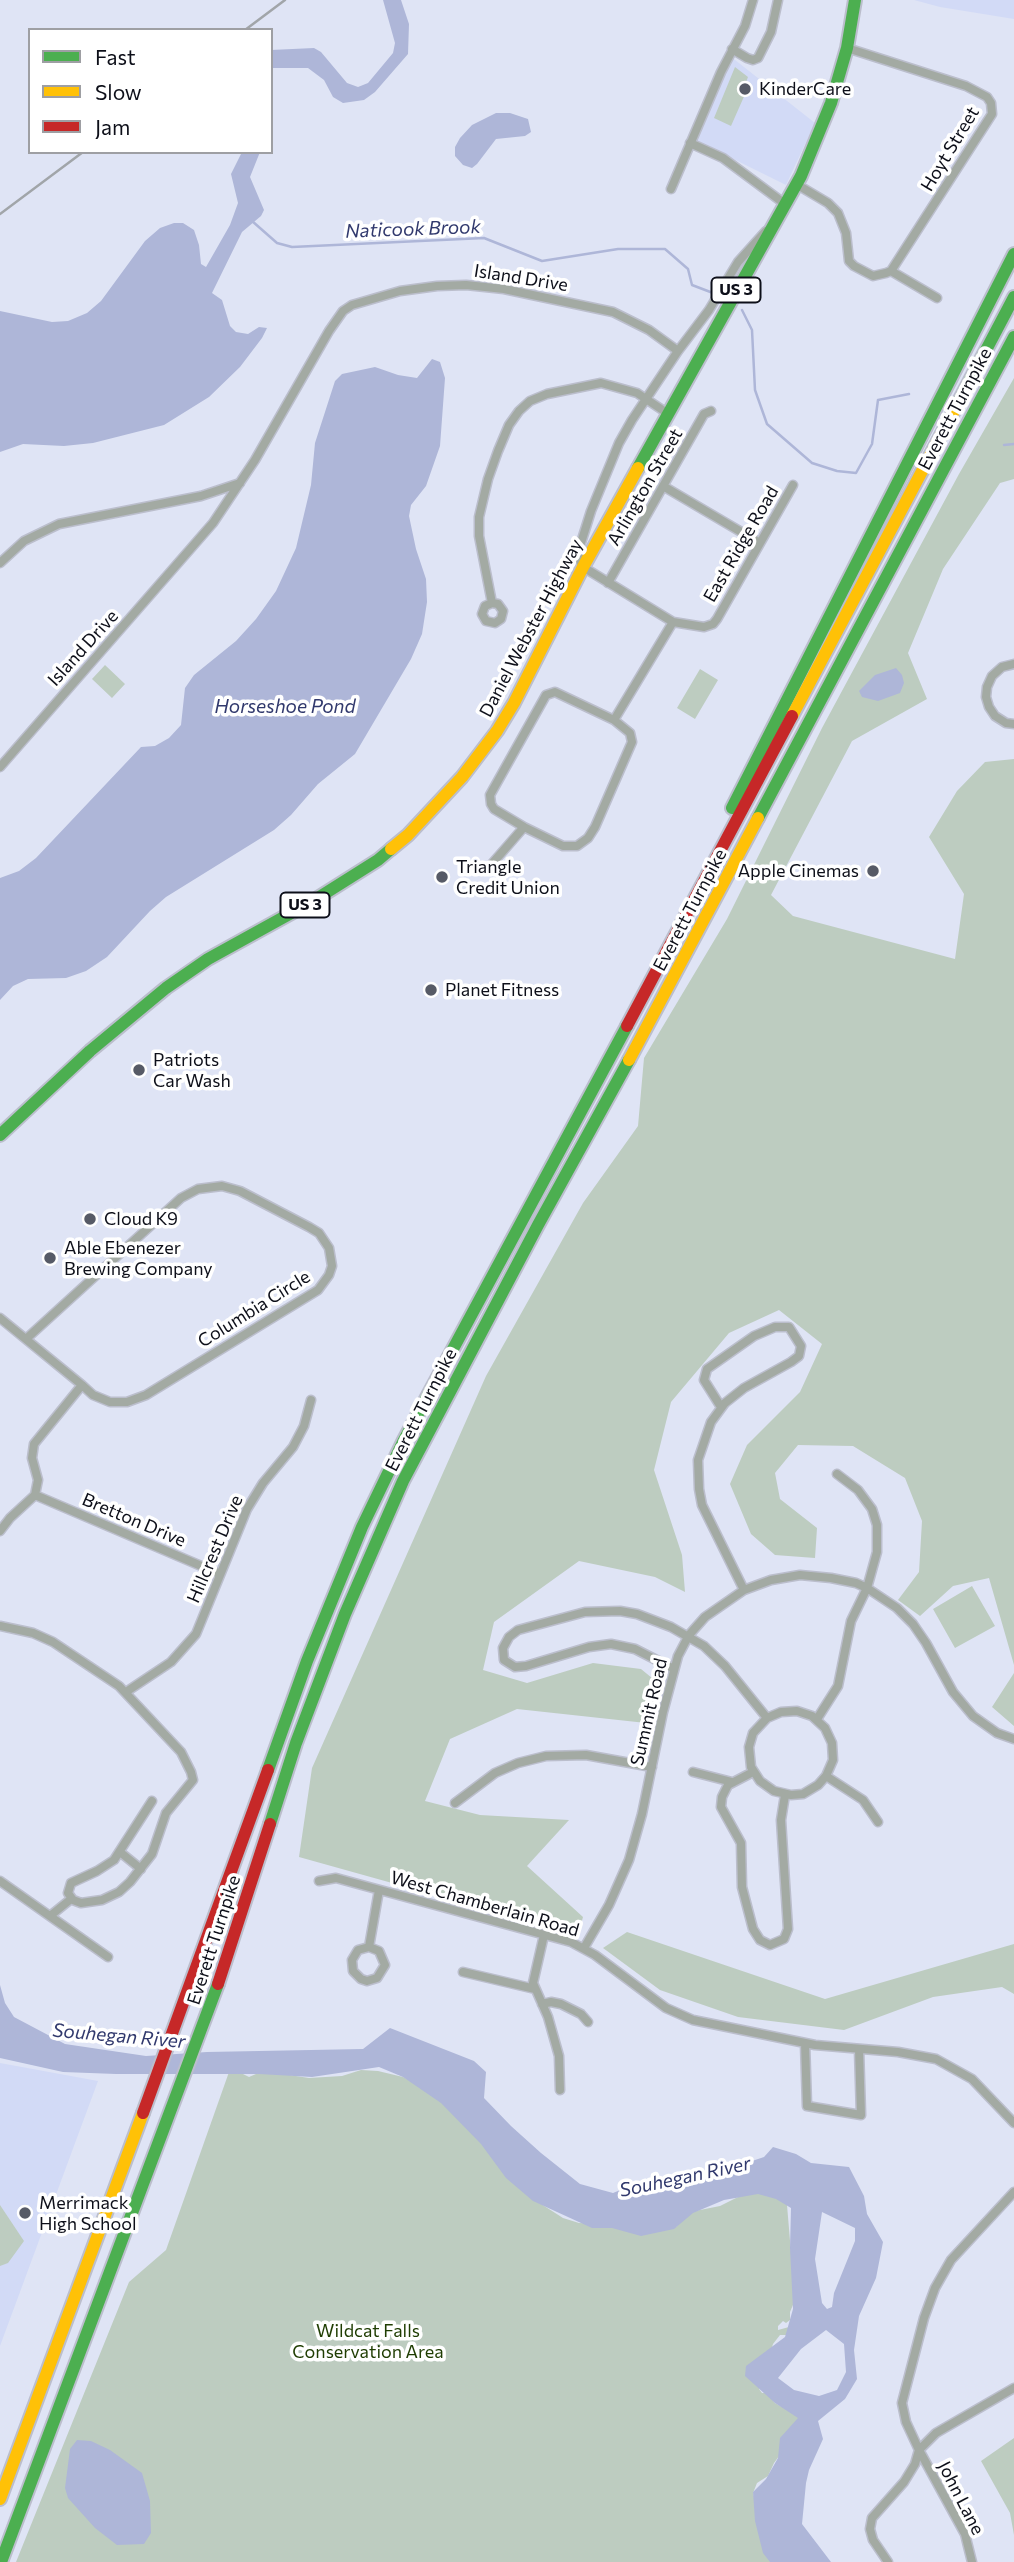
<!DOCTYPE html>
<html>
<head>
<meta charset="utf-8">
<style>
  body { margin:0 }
  #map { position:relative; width:1014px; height:2562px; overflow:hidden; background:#dfe4f5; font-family:Commissioner,sans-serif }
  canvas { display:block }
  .legend { position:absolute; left:28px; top:28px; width:245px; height:126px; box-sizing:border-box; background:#fff; border:2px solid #9e9fa3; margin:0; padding:9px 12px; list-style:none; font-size:21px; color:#0d0f19 }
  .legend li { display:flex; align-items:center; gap:14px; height:35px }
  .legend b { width:35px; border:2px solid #9e9fa3 }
</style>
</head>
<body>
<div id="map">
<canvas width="1014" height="2562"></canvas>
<ul class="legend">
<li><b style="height:9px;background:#4caf50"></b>Fast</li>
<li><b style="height:9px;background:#ffc107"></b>Slow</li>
<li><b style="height:9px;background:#c62828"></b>Jam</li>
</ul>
</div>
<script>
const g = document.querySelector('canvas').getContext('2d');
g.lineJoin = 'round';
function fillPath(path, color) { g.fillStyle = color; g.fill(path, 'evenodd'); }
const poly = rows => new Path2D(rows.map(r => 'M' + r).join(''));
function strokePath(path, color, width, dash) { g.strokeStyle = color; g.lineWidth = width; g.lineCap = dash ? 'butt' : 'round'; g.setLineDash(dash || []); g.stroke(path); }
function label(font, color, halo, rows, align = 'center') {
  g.font = font + ' Commissioner,sans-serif'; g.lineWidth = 7; g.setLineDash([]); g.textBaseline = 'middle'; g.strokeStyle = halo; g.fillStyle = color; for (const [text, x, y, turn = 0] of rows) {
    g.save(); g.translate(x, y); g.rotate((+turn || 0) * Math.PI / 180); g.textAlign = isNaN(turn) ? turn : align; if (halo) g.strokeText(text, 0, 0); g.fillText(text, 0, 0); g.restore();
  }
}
fillPath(poly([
  [914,0,1014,0,1014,19,940,7],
  [730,56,815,123,786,185,697,141],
  [0,2063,98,2081,0,2346]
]), '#d2daf6');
fillPath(poly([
  [735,67,748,77,743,90,746,92,731,126,714,118],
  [1014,378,1014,479,1000,483,943,569,908,653,927,699,852,741,771,895,793,916,955,959,964,894,929,837,957,791,985,762,1014,759,1014,1665,989,1578,953,1586,920,1616,898,1600,919,1572,922,1521,905,1478,853,1446,798,1445,775,1473,780,1499,817,1528,815,1558,775,1555,751,1534,730,1484,747,1445,800,1392,822,1344,779,1310,729,1333,671,1402,654,1470,682,1555,685,1592,655,1577,579,1561,494,1622,483,1670,527,1683,593,1663,641,1669,663,1687,646,1723,517,1709,450,1739,425,1801,480,1815,569,1820,527,1866,583,1917,578,1935,299,1857,312,1768,486,1376,583,1203,638,1126,644,1058,727,919,822,728,959,474],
  [105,665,125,684,112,698,92,679],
  [700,669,718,680,695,719,677,708],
  [972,1586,995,1626,955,1648,933,1609],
  [1014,1673,1014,1726,992,1707],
  [627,1932,825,1999,1014,1944,1014,1994,1002,1987,933,1997,844,2030,738,2017,660,1990,603,1948],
  [361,2070,378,2071,403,2077,440,2097,538,2202,563,2218,579,2223,676,2227,690,2212,720,2206,738,2197,759,2192,781,2199,787,2205,795,2300,790,2312,790,2320,786,2323,783,2321,778,2326,778,2330,789,2327,787,2335,780,2335,773,2344,759,2389,762,2393,767,2393,775,2403,782,2407,787,2407,798,2416,798,2420,787,2445,774,2463,768,2476,757,2483,753,2493,772,2562,16,2562,129,2282,166,2250,229,2072,241,2073,249,2077,263,2071,309,2078,342,2076],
  [0,2205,24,2241,8,2263,0,2266],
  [1014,2438,1014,2535,1010,2513,981,2461]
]), '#bdccc0');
fillPath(poly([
  [383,0,401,0,409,24,408,54,375,92,364,100,343,103,333,97,324,80,308,68,271,68,271,50,314,48,321,52,347,83,358,87,368,83,393,53,395,43],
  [496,113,510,113,528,119,531,132,525,136,496,139,477,164,472,168,463,165,455,156,455,147,460,138,472,125],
  [242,152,260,152,250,177,264,210,261,216,242,232,212,293,222,300,230,326,236,332,248,334,259,327,267,328,262,338,240,367,209,397,164,425,93,443,64,446,23,444,0,452,0,311,52,322,68,321,87,313,101,301,145,241,160,228,174,223,183,223,194,230,199,245,201,264,206,267,230,225,238,203,231,174],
  [432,359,440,362,445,378,440,446,426,486,411,505,409,516,416,549,426,579,427,602,422,634,411,659,355,754,318,784,291,815,274,830,166,897,150,911,107,957,86,971,66,978,28,979,13,986,0,1000,0,878,19,871,36,858,141,747,155,746,169,738,181,725,185,688,194,675,236,641,256,619,276,591,296,548,311,485,315,443,335,381,342,374,375,367,398,375,417,378],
  [896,668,902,675,904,683,900,693,878,701,862,697,859,691,875,675],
  [0,1985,5,2003,14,2017,65,2044,146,2056,207,2052,363,2049,390,2028,474,2061,486,2072,484,2098,511,2126,541,2153,580,2184,613,2193,650,2178,674,2184,689,2177,719,2172,764,2157,773,2147,796,2154,811,2163,849,2167,864,2196,867,2214,883,2242,876,2278,859,2316,854,2350,857,2379,845,2399,818,2421,823,2439,809,2470,806,2483,802,2524,831,2562,770,2562,763,2553,755,2521,753,2492,766,2479,778,2458,780,2438,798,2418,775,2403,745,2376,746,2366,785,2337,793,2309,790,2248,791,2208,776,2199,758,2194,724,2200,693,2213,674,2229,641,2236,612,2228,592,2228,533,2201,506,2178,481,2144,441,2103,403,2077,379,2067,312,2077,259,2074,116,2074,63,2072,0,2058],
  [822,2212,855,2228,855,2241,834,2293,832,2307,827,2309,822,2303,815,2259],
  [826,2330,844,2344,846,2372,837,2390,819,2396,794,2390,778,2378,801,2349],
  [77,2440,91,2441,110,2450,142,2473,150,2501,151,2533,144,2544,117,2545,95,2528,68,2498,65,2488,70,2449]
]), '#aeb6d8');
strokePath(poly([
  [252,221,277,243,292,247,484,238,542,261,618,249,665,249,688,269,692,285,713,293],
  [742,310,752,330,755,390,767,424,812,463,837,471,856,473,872,444,878,400,909,394],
  [1004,445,1014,444]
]), '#aeb6d8', 2.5);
const street = poly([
  [732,49,747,58,753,60,758,58,771,32,778,0],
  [690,143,723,158,785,204],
  [796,184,828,203,838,213,846,233,849,261,854,266,873,276,886,273,891,271,992,114,991,103,987,97,966,86,847,48],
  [671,189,721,72,745,26,753,0],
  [891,271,937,298],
  [663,486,760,543],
  [0,563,24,541,59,524,201,496,240,483],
  [608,583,704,414,711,411],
  [492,603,498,604,503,611,501,619,495,623,486,621,482,614,485,606,492,603,479,536,479,517,488,479,498,451,509,425,519,411,530,401,547,394,601,383,637,393,667,413],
  [673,622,583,567,580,561,580,546,591,511,619,443,632,420,678,351,709,310,738,262,766,231],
  [1014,664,1002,667,992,676,987,687,986,697,989,707,995,716,1006,723,1014,724],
  [0,767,213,523,255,460,329,331,343,311,352,305,400,291,437,286,466,285,504,289,613,312,649,330,678,351],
  [524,827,494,809,491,804,490,795,546,695,555,692,614,720],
  [490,866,524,827,563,846,577,846,588,838,595,827,632,742,630,733,614,720,673,622,704,627,713,624,717,619,793,485],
  [0,1318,82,1385,93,1395,110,1402,127,1402,146,1395,318,1290,329,1275,332,1266,329,1248,319,1233,309,1227,240,1191,222,1186,198,1189,181,1198,26,1339],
  [721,1407,704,1380,707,1369,754,1336,775,1327,789,1327,801,1346,799,1356,791,1362,744,1388,725,1403,711,1422,698,1460,699,1489,702,1505,744,1590],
  [35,1495,220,1574],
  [0,1531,10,1518,35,1495,38,1480,32,1458,34,1444,82,1385],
  [0,1626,33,1633,53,1642,119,1686,181,1752,191,1772,193,1780,166,1813,152,1854,130,1882,119,1892,102,1900,81,1903,73,1900,68,1893,71,1883,97,1871,114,1860,152,1801],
  [674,1669,635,1649,611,1644,589,1647,526,1666,515,1667,504,1660,503,1648,509,1637,518,1630,585,1612,620,1611,637,1614,671,1627,704,1646,725,1666,767,1718,753,1733,749,1747,751,1767,760,1781,774,1791,791,1795,803,1794,818,1785,826,1776,833,1760,832,1743,825,1728,812,1716,797,1711,781,1712,767,1718],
  [126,1692,171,1662,196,1634,247,1509,263,1483,293,1447,304,1426,311,1400],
  [817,1719,838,1686,851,1621,867,1588,877,1552,877,1525,872,1509,858,1490,837,1474],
  [693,1772,732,1782],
  [753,1772,728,1785,722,1797,721,1807,741,1843,742,1887,753,1929,760,1940,770,1945,784,1939,788,1929,781,1820,785,1795],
  [826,1776,863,1800,878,1822],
  [455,1803,495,1773,518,1763,546,1756,586,1755,652,1767],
  [120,1852,141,1869],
  [0,1881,108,1957],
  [319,1881,336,1878,571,1942,595,1955,666,2008,693,2020,815,2045,898,2052,936,2059,972,2079,1014,2123],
  [50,1916,71,1899],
  [544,1935,533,1983,548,2017,559,2056,560,2090],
  [369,1947,379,1951,385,1965,377,1978,367,1981,361,1979,353,1971,352,1960,358,1950,369,1947,379,1890],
  [584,1948,609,1905,629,1860,642,1814,663,1712,678,1656,689,1635,705,1617,744,1590,771,1580,800,1575,831,1578,856,1583,867,1588,897,1608,913,1624,926,1643,953,1692,973,1716,997,1733,1014,1739],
  [463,1972,535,1989],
  [542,2004,551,2002,561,2004,581,2014,588,2022],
  [805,2043,807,2106,861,2115,859,2049],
  [888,2562,873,2540,870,2529,872,2518,904,2482,915,2464,919,2450,936,2433,1014,2388],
  [972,2562,965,2534,919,2450,906,2422,902,2403,924,2318,935,2288,951,2260,1014,2192]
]);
const fast = poly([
  [955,409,1014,297],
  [638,468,801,176,831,103,847,48,855,0],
  [732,808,1014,254],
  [758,818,1014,337],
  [0,1135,90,1051,166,988,208,959,313,901,378,860,391,849],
  [268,1770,307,1661,362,1527,404,1440,627,1026],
  [270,1824,296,1743,345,1614,403,1481,538,1225,629,1060],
  [1,2562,218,1984]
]);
const slow = poly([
  [792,716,955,409],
  [391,849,408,835,462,777,497,731,514,703,583,567,638,468],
  [629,1060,758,818],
  [0,2499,143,2113]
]);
const jam = poly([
  [627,1026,792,716],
  [218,1984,270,1824],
  [143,2113,268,1770]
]);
strokePath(street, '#bbbecc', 11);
strokePath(fast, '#bbbecc', 16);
strokePath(slow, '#bbbecc', 16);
strokePath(jam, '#bbbecc', 16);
strokePath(street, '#a3aaa3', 8);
strokePath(fast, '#4caf50', 12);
strokePath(slow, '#ffc107', 12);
strokePath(jam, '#c62828', 12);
strokePath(poly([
  [245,30,285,0],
  [0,214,83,152]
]), '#a1a5a9', 2.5);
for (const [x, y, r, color] of [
  [745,89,7,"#565a66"],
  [873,871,7,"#565a66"],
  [442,877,7,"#565a66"],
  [431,990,7,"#565a66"],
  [139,1070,7,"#565a66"],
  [90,1219,7,"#565a66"],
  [50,1258,7,"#565a66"],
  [25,2213,7,"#565a66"]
]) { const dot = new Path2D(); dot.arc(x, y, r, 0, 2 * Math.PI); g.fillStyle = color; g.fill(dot); strokePath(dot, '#fff', 2.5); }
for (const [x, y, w] of [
  [736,290,49],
  [305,905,49]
]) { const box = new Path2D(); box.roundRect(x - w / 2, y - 12.5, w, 25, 5); g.fillStyle = '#fff'; g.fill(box); strokePath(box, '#0d0f19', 2); }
label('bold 16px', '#0d0f19', null, [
  ["US 3",736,290],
  ["US 3",305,905]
]);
label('18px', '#0d0f19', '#fff', [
  ["KinderCare",759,89],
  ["Triangle",456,867],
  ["Credit Union",456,888],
  ["Apple Cinemas",859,871,"right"],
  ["Planet Fitness",445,990],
  ["Patriots",153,1060],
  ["Car Wash",153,1081],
  ["Cloud K9",104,1219],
  ["Able Ebenezer",64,1248],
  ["Brewing Company",64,1269],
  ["Merrimack",39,2203],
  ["High School",39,2224]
], 'left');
label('18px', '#0d0f19', '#fff', [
  ["Hoyt Street",950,149,-59],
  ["Island Drive",521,278,9],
  ["Everett Turnpike",955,409,-62],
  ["Arlington Street",645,487,-60],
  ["East Ridge Road",741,544,-60],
  ["Daniel Webster Highway",531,628,-62],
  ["Island Drive",83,648,-48],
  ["Everett Turnpike",690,910,-62],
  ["Columbia Circle",254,1309,-32],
  ["Everett Turnpike",421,1410,-63],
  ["Bretton Drive",134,1520,23],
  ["Hillcrest Drive",215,1549,-67],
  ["Summit Road",649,1712,-77],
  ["West Chamberlain Road",485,1904,16],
  ["Everett Turnpike",214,1940,-72],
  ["John Lane",961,2498,63]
]);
label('18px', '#1f3d02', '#fff', [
  ["Wildcat Falls",368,2331],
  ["Conservation Area",368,2352]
]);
label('italic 19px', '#31396d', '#fff', [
  ["Naticook Brook",413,229,-2],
  ["Horseshoe Pond",285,707],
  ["Souhegan River",119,2036,5],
  ["Souhegan River",685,2177,-12]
]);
</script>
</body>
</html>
